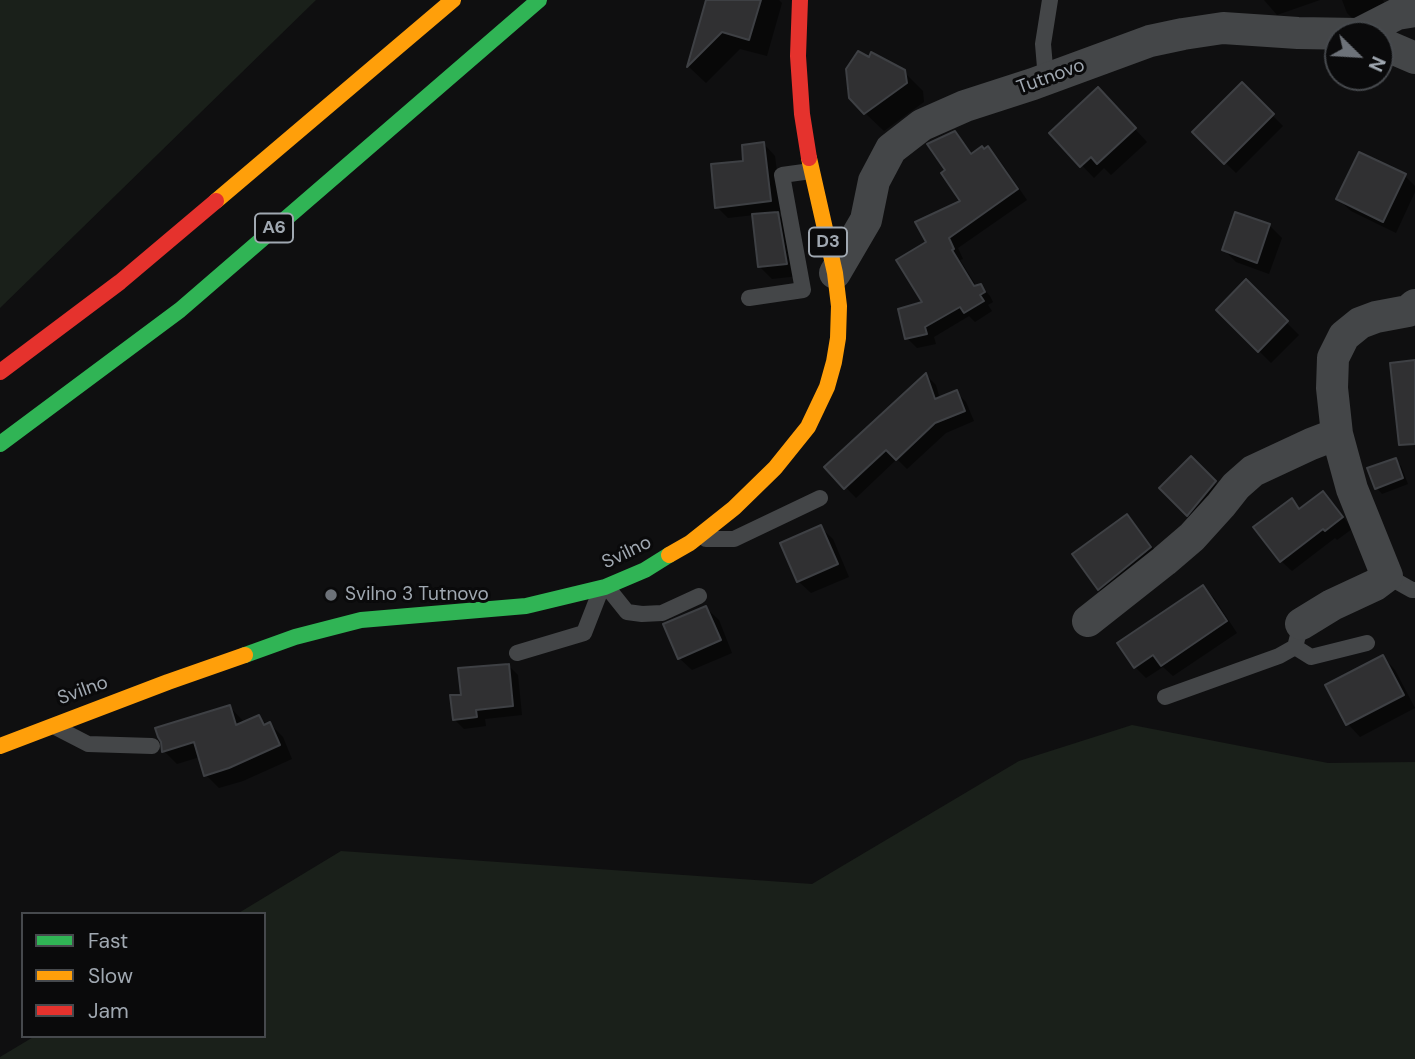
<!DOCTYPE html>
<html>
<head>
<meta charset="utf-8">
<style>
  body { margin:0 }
  #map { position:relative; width:1415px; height:1059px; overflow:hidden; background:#0f0f10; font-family:"DM Sans",sans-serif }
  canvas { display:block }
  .legend { position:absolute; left:21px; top:912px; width:245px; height:126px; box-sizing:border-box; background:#0a0a0b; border:2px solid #46494d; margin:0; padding:9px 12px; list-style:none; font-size:21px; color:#a0a8b1 }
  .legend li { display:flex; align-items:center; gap:14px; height:35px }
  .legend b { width:35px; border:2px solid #46494d }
  .north { position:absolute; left:1324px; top:21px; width:70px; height:70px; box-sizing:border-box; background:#0a0a0b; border:2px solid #46494d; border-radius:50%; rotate:114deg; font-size:19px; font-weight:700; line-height:28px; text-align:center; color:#a0a8b1 }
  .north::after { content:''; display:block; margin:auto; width:24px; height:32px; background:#6d7279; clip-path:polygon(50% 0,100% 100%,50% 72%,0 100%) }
</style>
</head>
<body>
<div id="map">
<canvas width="1415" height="1059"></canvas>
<ul class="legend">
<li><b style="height:9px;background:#30b455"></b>Fast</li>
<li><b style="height:9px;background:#ff9f0a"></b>Slow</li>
<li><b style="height:9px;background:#e5322d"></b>Jam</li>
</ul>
<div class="north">N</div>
</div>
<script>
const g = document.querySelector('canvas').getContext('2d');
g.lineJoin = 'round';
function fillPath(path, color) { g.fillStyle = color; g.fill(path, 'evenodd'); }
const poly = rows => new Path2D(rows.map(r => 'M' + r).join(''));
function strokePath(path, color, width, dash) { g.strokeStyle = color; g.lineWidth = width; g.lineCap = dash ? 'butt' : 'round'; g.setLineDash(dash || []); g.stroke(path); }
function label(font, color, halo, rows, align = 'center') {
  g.font = font + ' "DM Sans",sans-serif'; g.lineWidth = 6; g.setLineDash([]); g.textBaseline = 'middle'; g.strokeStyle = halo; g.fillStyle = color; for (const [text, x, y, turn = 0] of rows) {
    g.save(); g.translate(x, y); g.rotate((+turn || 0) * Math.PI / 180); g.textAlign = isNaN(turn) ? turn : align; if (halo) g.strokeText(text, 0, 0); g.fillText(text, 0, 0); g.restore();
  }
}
fillPath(poly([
  [0,0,316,0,0,308],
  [1132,725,1328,763,1415,762,1415,1059,0,1059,0,1057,35,1036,264,1036,264,914,237,914,341,851,812,884,1019,761]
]), '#1a201a');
fillPath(poly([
  [708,0,779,0,782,3,767,56,740,49,706,83,689,67],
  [1264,0,1320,0,1277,15],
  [1342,0,1383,0,1386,8,1353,19,1347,13],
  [904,72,923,91,924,102,884,131,865,113],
  [1242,85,1283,126,1236,173,1194,132],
  [1110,102,1147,142,1111,175,1104,168,1094,178,1051,133],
  [954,133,964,143,973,155,985,151,988,149,998,158,1027,200,958,248,963,259,960,260,977,287,981,286,990,296,993,302,988,305,992,311,975,322,969,316,934,337,936,344,917,348,907,338,925,303,928,243,963,201,947,171],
  [764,144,775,156,782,212,777,213,790,226,799,276,772,279,759,266,754,215,728,218,717,207,745,162],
  [1405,176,1415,186,1415,192,1396,233,1351,211,1338,199],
  [1269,225,1282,238,1269,274,1236,262,1224,250],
  [1246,282,1299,335,1271,363,1218,310],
  [926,375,936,385,940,399,956,392,966,402,974,421,946,433,907,469,897,459,856,498,826,467],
  [1191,458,1227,495,1200,527,1162,488],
  [1395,460,1401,466,1408,484,1382,494,1377,488],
  [1323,494,1334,504,1352,529,1337,540,1335,538,1292,571,1281,561,1291,500,1301,510],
  [1127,516,1139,529,1163,561,1111,601,1099,589],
  [820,527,833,539,849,577,811,593,798,581],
  [1203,587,1214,598,1237,633,1173,676,1163,667,1146,678,1135,667],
  [706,608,719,620,732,653,692,670,679,658],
  [1383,657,1395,670,1415,708,1360,737,1348,724,1328,685],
  [509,666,518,675,522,715,485,719,486,726,464,729,454,719,463,696],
  [230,707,243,721,244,723,259,717,267,725,270,724,283,737,292,759,243,781,219,788,206,775,200,757,177,764,164,751]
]), '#0007');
const building = poly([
  [706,0,761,0,749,40,722,32,687,67,706,0],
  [858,51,869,57,871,52,905,70,907,83,864,114,849,98,846,69,858,51],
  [1242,82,1274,114,1224,164,1192,132,1242,82],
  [1098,87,1136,128,1097,164,1091,157,1080,167,1049,133,1098,87],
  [955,131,971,154,982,146,984,149,988,146,1018,189,949,238,954,249,952,250,974,286,981,284,985,292,980,295,984,301,964,313,960,307,925,327,927,334,905,339,898,309,922,302,896,260,926,242,915,222,960,201,941,173,945,170,927,144,955,131],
  [764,142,771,201,715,208,711,164,743,161,742,145,764,142],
  [1359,152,1406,174,1383,222,1336,199,1359,152],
  [778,212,787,264,758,267,752,214,778,212],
  [1235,212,1270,224,1257,263,1222,250,1235,212],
  [1246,279,1288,321,1258,352,1216,310,1246,279],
  [1415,360,1415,444,1399,445,1390,363,1415,360],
  [926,373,935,399,957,390,965,411,935,423,896,460,886,450,844,489,824,467,926,373],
  [1191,456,1216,481,1187,516,1159,488,1191,456],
  [1396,458,1403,478,1375,489,1367,468,1396,458],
  [1323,491,1343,517,1325,531,1323,529,1280,562,1253,527,1292,498,1299,509,1323,491],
  [1127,514,1151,547,1098,590,1072,554,1127,514],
  [821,525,838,564,797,582,780,543,821,525],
  [1203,585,1227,621,1161,666,1153,655,1134,668,1117,643,1203,585],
  [706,606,721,640,678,659,663,624,706,606],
  [1383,655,1404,695,1346,725,1325,685,1383,655],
  [509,664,513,706,476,710,477,717,453,720,450,695,461,695,458,668,509,664],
  [230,705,236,725,259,715,264,725,270,722,280,745,229,768,204,776,194,742,162,752,161,742,158,737,155,728,230,705]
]);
fillPath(building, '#303032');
strokePath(building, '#3e4044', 2);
strokePath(poly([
  [1046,79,1043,44,1050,0],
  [749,298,803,290,782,175,811,171],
  [706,539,734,539,820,498],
  [1387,576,1412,590,1415,590],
  [607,587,627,612,642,614,662,613,699,596],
  [1295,647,1311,657,1367,643],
  [517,653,584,633,600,592],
  [1165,697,1279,656,1295,647,1301,624],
  [57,728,88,744,152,746]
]), '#444648', 16);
strokePath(poly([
  [1380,43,1415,58],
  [835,273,866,220,874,181,891,149,922,125,965,106,1033,84,1150,41,1183,34,1223,28,1298,33,1358,34,1397,14,1415,11],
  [1088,621,1164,561,1192,537,1221,505,1236,486,1253,471,1311,444,1337,434],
  [1301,624,1332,605,1375,585,1387,576,1352,489,1337,434,1332,388,1333,358,1344,336,1360,323,1376,317,1408,311,1415,305]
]), '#444648', 32);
strokePath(poly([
  [0,444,180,310,539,0],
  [245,655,295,637,361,620,526,606,605,587,645,570,669,555]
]), '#30b455', 16);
strokePath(poly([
  [216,201,453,0],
  [669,555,690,543,734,508,775,468,808,427,827,387,834,362,838,338,839,306,835,273,809,158],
  [0,746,168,682,245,655]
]), '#ff9f0a', 16);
strokePath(poly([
  [800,0,798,56,802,114,809,158],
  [0,372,120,282,216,201]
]), '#e5322d', 16);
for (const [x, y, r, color] of [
  [331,595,7,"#6d7279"]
]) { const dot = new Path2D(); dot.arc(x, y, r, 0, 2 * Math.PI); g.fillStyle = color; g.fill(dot); strokePath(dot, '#0a0a0b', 2.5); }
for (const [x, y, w] of [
  [274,228,38],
  [828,242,38]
]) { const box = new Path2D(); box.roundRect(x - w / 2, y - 14.5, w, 29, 5); g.fillStyle = '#0a0a0b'; g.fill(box); strokePath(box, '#a0a8b1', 2); }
label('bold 18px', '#a0a8b1', null, [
  ["A6",274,228],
  ["D3",828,242]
]);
label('19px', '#a0a8b1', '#0a0a0b', [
  ["Tutnovo",1051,77,-20],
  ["Svilno",627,553,-26],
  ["Svilno",83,691,-20]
]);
label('19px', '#a0a8b1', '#0a0a0b', [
  ["Svilno 3 Tutnovo",345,595]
], 'left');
</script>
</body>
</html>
